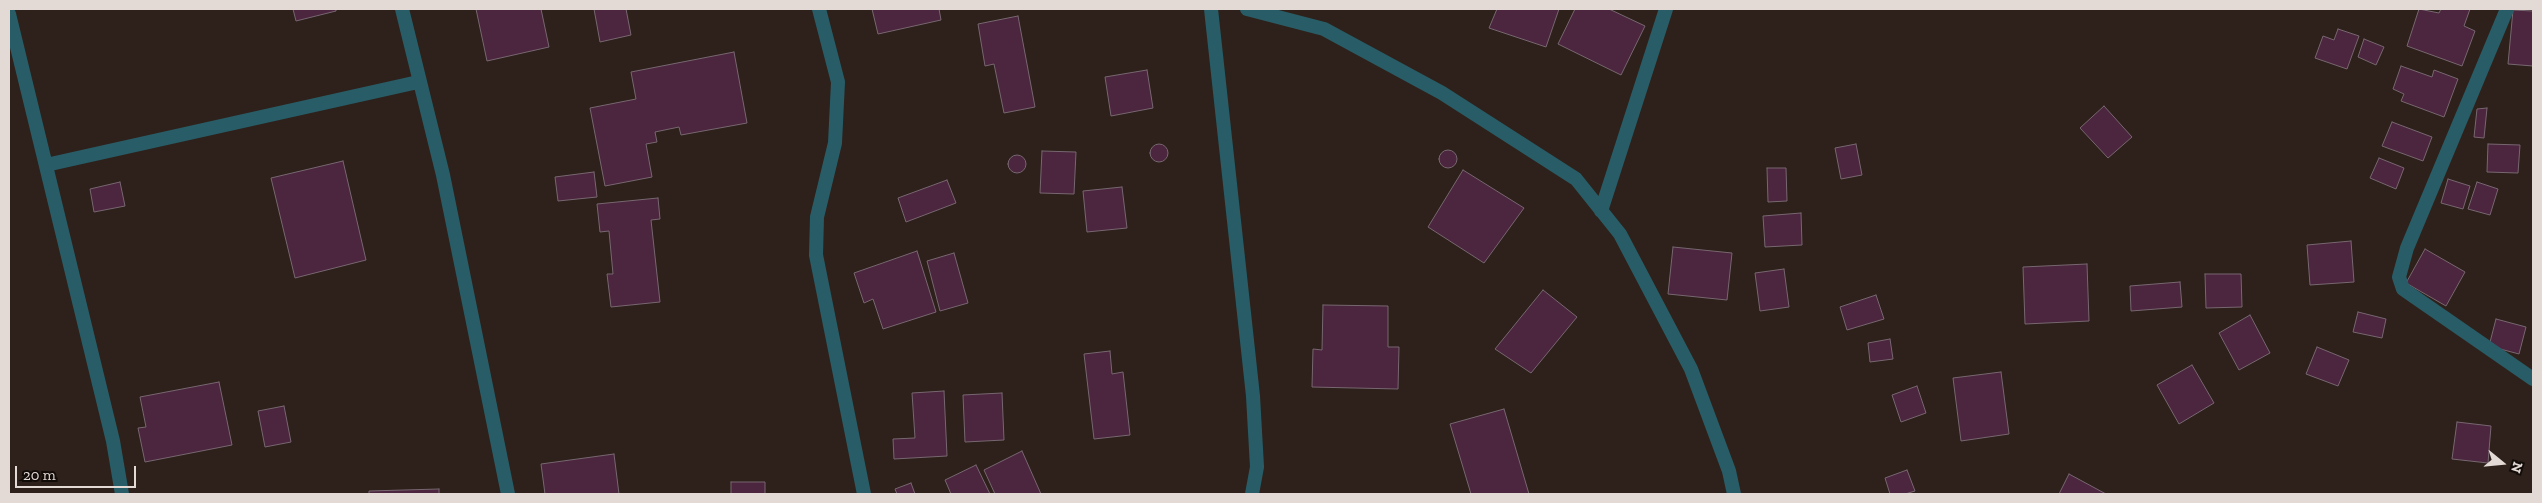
<!DOCTYPE html>
<html>
<head>
<meta charset="utf-8">
<style>
  body { margin:0 }
  #map { position:relative; width:2542px; height:503px; overflow:hidden; background:#2e211b; font-family:"Zilla Slab",serif }
  canvas { display:block }
  .frame { position:absolute; inset:0; border:10px solid #e3d9d5; pointer-events:none }
  .north { position:absolute; left:2477px; top:438px; width:50px; height:50px; -webkit-text-stroke:4px #120c09; paint-order:stroke; rotate:107deg; font-size:14px; font-weight:700; line-height:20px; text-align:center; color:#e3d9d5 }
  .north::after { content:''; display:block; margin:auto; width:18px; height:22px; background:#e3d9d5; clip-path:polygon(50% 0,100% 100%,50% 72%,0 100%) }
  .scale { position:absolute; left:15px; top:466px; width:121px; height:22px; box-sizing:border-box; border:2px solid #e3d9d5; border-top:0; padding-left:6px; font-size:15px; line-height:18px; white-space:nowrap; color:#e3d9d5; -webkit-text-stroke:4px #120c09; paint-order:stroke }
</style>
</head>
<body>
<div id="map">
<canvas width="2542" height="503"></canvas>
<div class="frame"></div>
<div class="north">N</div>
<div class="scale">20 m</div>
</div>
<script>
const g = document.querySelector('canvas').getContext('2d');
g.lineJoin = 'round';
function fillPath(path, color) { g.fillStyle = color; g.fill(path, 'evenodd'); }
const poly = rows => new Path2D(rows.map(r => 'M' + r).join(''));
function strokePath(path, color, width, dash) { g.strokeStyle = color; g.lineWidth = width; g.lineCap = dash ? 'butt' : 'round'; g.setLineDash(dash || []); g.stroke(path); }
const building = poly([
  [293,9,336,9,336,11,296,21,293,9],
  [476,9,541,9,549,47,487,61,476,9],
  [594,9,626,9,631,35,600,42,594,9],
  [872,9,939,9,941,20,878,34,872,9],
  [1497,9,1559,9,1546,47,1489,28,1497,9],
  [1575,9,1609,9,1645,26,1621,75,1558,44,1575,9],
  [2419,9,2439,13,2441,9,2470,9,2464,26,2475,31,2462,66,2407,46,2419,9],
  [2513,10,2533,11,2533,66,2508,64,2513,10],
  [1018,16,1035,107,1004,113,994,64,985,66,978,24,1018,16],
  [2338,29,2359,36,2347,69,2315,58,2323,36,2334,40,2338,29],
  [2364,39,2384,47,2376,65,2358,57,2364,39],
  [734,52,747,123,681,135,679,127,655,132,657,142,646,144,652,177,605,186,590,108,636,99,631,72,734,52],
  [2401,66,2432,77,2434,70,2458,79,2444,117,2401,101,2404,94,2393,89,2401,66],
  [1147,70,1153,108,1111,116,1105,77,1147,70],
  [2104,106,2132,137,2108,158,2080,128,2104,106],
  [2487,108,2484,138,2474,137,2477,109,2487,108],
  [2392,122,2432,137,2423,161,2382,146,2392,122],
  [1856,144,1862,175,1841,179,1835,148,1856,144],
  [2488,144,2520,145,2518,173,2487,172,2488,144],
  '1150 153a9 9 0 1 1 18 0a9 9 0 1 1-18 0Z',
  '1439 159a9 9 0 1 1 18 0a9 9 0 1 1-18 0Z',
  [1042,151,1076,152,1074,194,1040,193,1042,151],
  '1008 164a9 9 0 1 1 18 0a9 9 0 1 1-18 0Z',
  [2379,158,2404,168,2396,189,2370,178,2379,158],
  [343,161,366,260,295,278,271,178,343,161],
  [1767,168,1786,168,1787,201,1768,202,1767,168],
  [1463,170,1524,208,1484,263,1428,227,1463,170],
  [594,172,597,197,558,201,555,177,594,172],
  [2448,179,2470,186,2463,209,2441,203,2448,179],
  [947,180,956,203,906,222,898,198,947,180],
  [120,182,125,206,94,212,90,189,120,182],
  [2477,182,2498,189,2490,215,2468,209,2477,182],
  [1122,187,1127,228,1087,232,1083,191,1122,187],
  [658,198,660,219,651,220,660,302,611,307,607,274,613,274,609,231,600,232,597,204,658,198],
  [1801,213,1802,245,1765,247,1763,216,1801,213],
  [2351,241,2354,282,2310,285,2307,245,2351,241],
  [1673,247,1732,253,1727,300,1668,294,1673,247],
  [2425,249,2465,272,2446,306,2406,283,2425,249],
  [917,251,936,312,883,329,873,299,864,303,854,273,917,251],
  [954,253,968,303,940,311,927,261,954,253],
  [2087,264,2089,321,2025,324,2023,267,2087,264],
  [1784,269,1789,307,1760,311,1755,273,1784,269],
  [2205,274,2241,274,2242,307,2206,308,2205,274],
  [2180,282,2182,307,2131,311,2130,286,2180,282],
  [1543,290,1577,317,1531,373,1495,349,1543,290],
  [1876,295,1884,319,1847,330,1840,307,1876,295],
  [1323,305,1388,306,1388,347,1399,347,1398,389,1312,387,1313,349,1322,350,1323,305],
  [2358,312,2386,319,2382,338,2353,332,2358,312],
  [2250,315,2270,353,2239,370,2219,333,2250,315],
  [2496,319,2526,327,2519,354,2489,346,2496,319],
  [1890,339,1893,359,1870,362,1868,343,1890,339],
  [2317,347,2349,360,2338,386,2306,374,2317,347],
  [1110,351,1112,374,1123,372,1130,435,1094,439,1084,354,1110,351],
  [2192,365,2214,403,2179,424,2157,385,2192,365],
  [2001,372,2009,434,1961,441,1953,378,2001,372],
  [219,382,232,445,145,462,138,428,146,427,140,397,219,382],
  [1917,386,1926,413,1901,422,1892,395,1917,386],
  [944,391,947,456,894,459,893,439,915,438,912,393,944,391],
  [1002,393,1004,440,965,442,963,395,1002,393],
  [284,406,291,442,265,447,258,411,284,406],
  [1504,409,1529,494,1471,494,1450,424,1504,409],
  [2457,422,2491,426,2488,463,2452,459,2457,422],
  [1022,451,1041,494,995,494,984,470,1022,451],
  [614,454,619,494,545,494,541,464,614,454],
  [976,465,990,494,951,494,945,480,976,465],
  [1907,470,1915,491,1905,494,1890,494,1885,478,1907,470],
  [2069,474,2106,494,2059,494,2069,474],
  [731,482,765,482,765,494,731,494,731,482],
  [911,483,915,494,897,494,895,489,911,483],
  [439,489,439,494,369,494,369,491,439,489]
]);
fillPath(building, '#4c253e');
strokePath(building, '#776770', 1);
strokePath(poly([
  [402,9,443,175,508,494],
  [819,9,838,82,835,143,817,217,816,255,864,494],
  [1211,9,1253,396,1257,467,1252,494],
  [1247,9,1324,29,1442,93,1576,179,1620,234,1691,369,1729,471,1734,494],
  [2507,9,2407,248,2399,277,2403,289,2533,379],
  [9,14,113,441,122,494],
  [46,165,418,82],
  [1601,211,1666,9]
]), '#285d67', 14);
</script>
</body>
</html>
